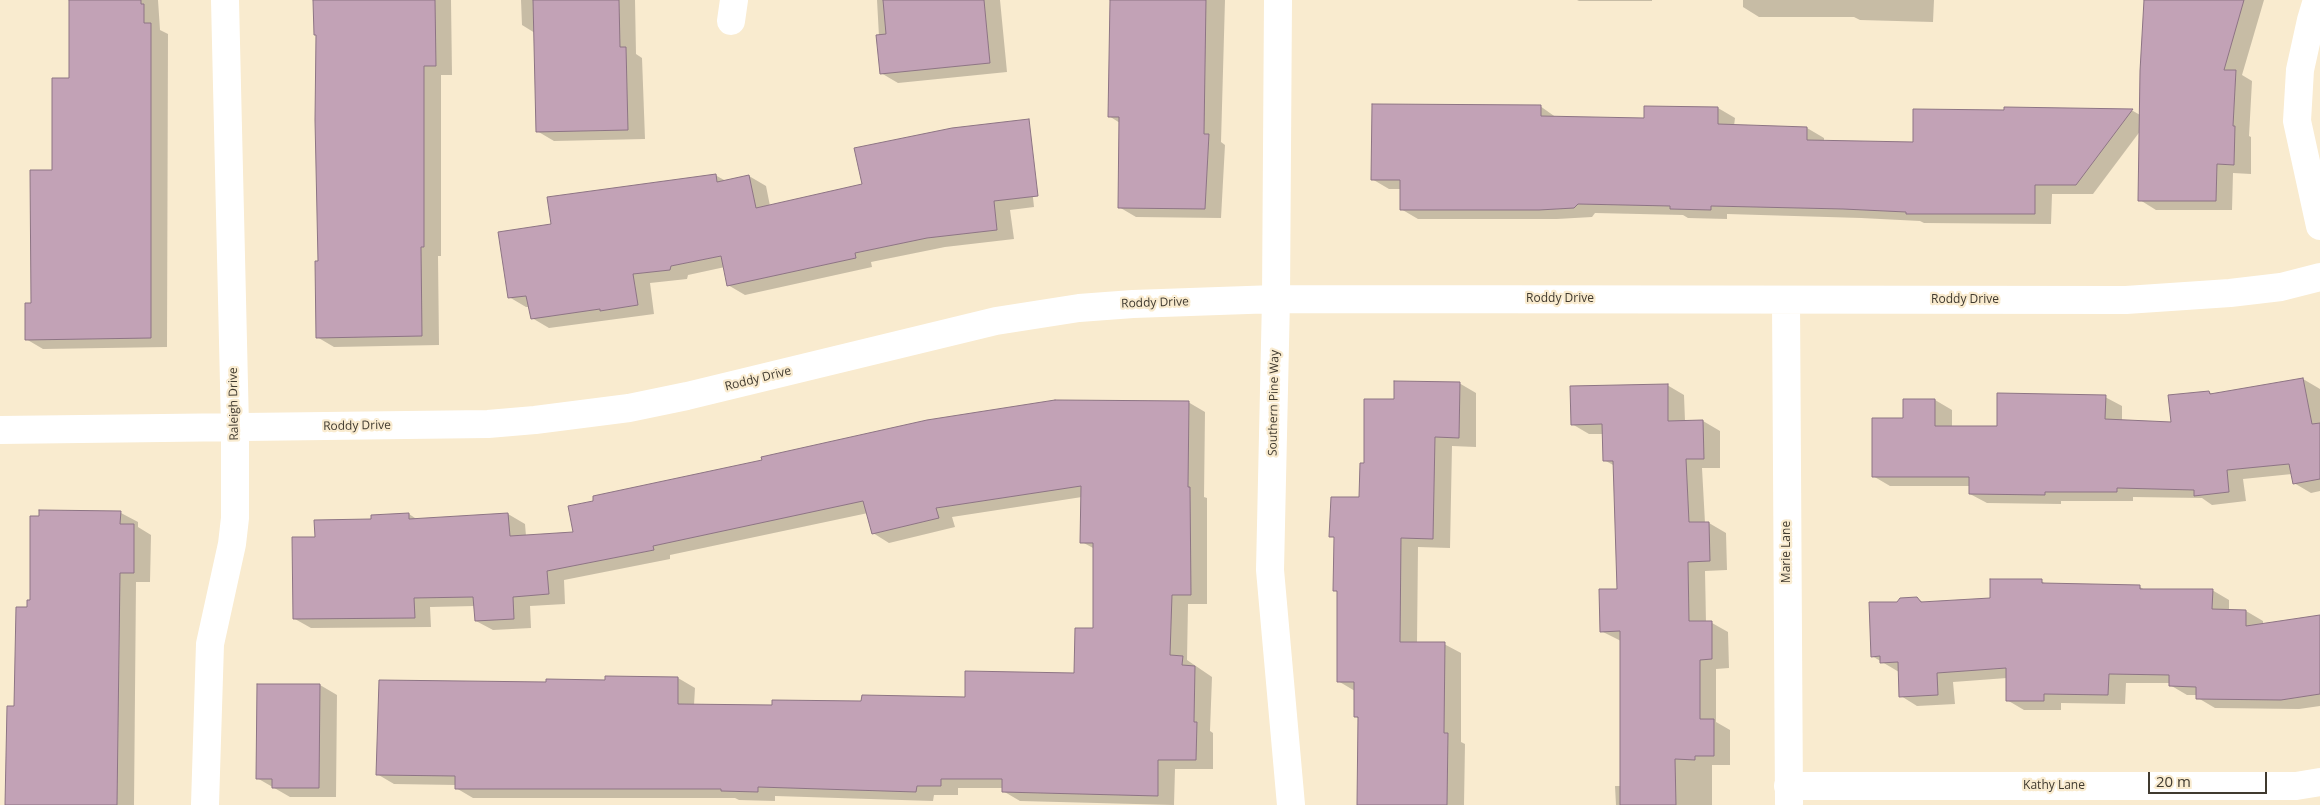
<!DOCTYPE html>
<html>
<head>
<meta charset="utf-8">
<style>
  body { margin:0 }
  #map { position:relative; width:2320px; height:805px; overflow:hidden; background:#f9ebcf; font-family:"Open Sans",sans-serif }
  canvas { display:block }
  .scale { position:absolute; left:2148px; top:772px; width:119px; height:22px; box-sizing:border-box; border:2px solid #403a2f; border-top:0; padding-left:6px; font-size:15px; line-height:18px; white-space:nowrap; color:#403a2f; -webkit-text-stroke:4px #f9ebcf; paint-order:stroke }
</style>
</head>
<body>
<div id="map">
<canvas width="2320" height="805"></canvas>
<div class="scale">20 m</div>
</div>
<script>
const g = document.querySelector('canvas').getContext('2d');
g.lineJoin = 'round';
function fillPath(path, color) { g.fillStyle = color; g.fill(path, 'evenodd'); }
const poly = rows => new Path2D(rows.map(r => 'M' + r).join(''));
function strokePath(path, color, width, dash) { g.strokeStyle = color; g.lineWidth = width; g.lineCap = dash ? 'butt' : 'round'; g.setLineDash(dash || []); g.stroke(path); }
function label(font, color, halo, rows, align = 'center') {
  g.font = font + ' "Open Sans",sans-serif'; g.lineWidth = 4.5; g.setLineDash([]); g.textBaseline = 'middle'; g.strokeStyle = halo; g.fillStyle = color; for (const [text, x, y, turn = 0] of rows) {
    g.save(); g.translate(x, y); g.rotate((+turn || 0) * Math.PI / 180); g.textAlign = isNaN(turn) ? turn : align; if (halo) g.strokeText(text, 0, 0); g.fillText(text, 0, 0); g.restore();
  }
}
fillPath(poly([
  [70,0,158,0,160,30,168,34,167,347,43,349,26,339,53,171,71,79],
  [314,0,451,0,452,75,441,75,441,256,438,256,439,345,334,347,317,337,320,262,317,36],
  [521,0,635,0,636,54,642,58,645,139,554,141,537,131,535,33,522,25],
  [877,0,1000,0,1007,72,898,83,881,73],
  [1112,0,1225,0,1221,142,1225,145,1221,218,1136,217,1119,207,1120,123,1109,116],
  [1577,0,1652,0,1652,1,1579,1],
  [1743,0,1934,0,1933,22,1860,20,1854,17,1759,17,1743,7],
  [2185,0,2264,0,2242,75,2252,81,2249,136,2251,137,2251,174,2233,173,2232,210,2156,210,2140,200,2141,130,2093,194,2052,194,2051,224,1924,223,1920,221,1861,218,1727,214,1727,219,1688,218,1683,215,1595,213,1592,217,1557,219,1418,219,1401,209,1401,189,1389,189,1372,179,1540,106,1557,118,1645,119,1718,108,1735,118,1734,126,1807,128,1824,138,1824,142,1914,143,2005,111,2005,108,2133,111,2142,116],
  [1026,132,1034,207,1010,210,1014,239,945,247,871,262,872,267,745,295,728,285,725,267,688,275,687,279,650,283,654,314,549,328,532,318,530,307,526,307,509,297,552,225,715,175,726,181,749,176,766,186,770,206,863,185],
  [2303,379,2320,389,2320,491,2311,493,2294,483,2292,474,2243,479,2246,501,2212,505,2202,498,2133,497,2133,501,2061,501,2061,504,1987,503,1970,494,1970,486,1890,486,1873,476,1904,419,1935,400,1952,410,1952,427,1998,427,2105,397,2122,406,2122,421,2172,423,2209,392,2213,394],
  [1459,383,1476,393,1476,447,1452,446,1450,548,1418,547,1417,643,1444,644,1461,653,1461,742,1465,744,1464,805,1358,805,1359,719,1355,716,1355,691,1338,681,1338,592,1334,590,1335,538,1331,536,1361,498,1365,464,1395,401],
  [1667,385,1684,395,1685,421,1703,421,1720,431,1720,468,1702,468,1705,523,1709,523,1726,533,1727,570,1705,571,1706,623,1712,623,1728,632,1729,668,1716,669,1716,722,1730,730,1730,765,1712,765,1712,805,1616,805,1615,786,1621,786,1621,641,1601,631,1618,590,1615,466,1604,460,1604,434,1589,434,1572,424],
  [1188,402,1205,412,1204,497,1207,498,1207,604,1188,604,1187,660,1212,677,1210,731,1213,733,1213,769,1175,769,1174,805,1020,801,1003,791,1003,788,958,788,958,795,934,795,933,801,775,796,775,801,739,800,735,798,473,798,456,788,456,785,394,784,377,774,547,684,678,678,695,688,694,705,773,707,966,698,1075,674,1094,630,1095,549,1082,542,1082,497,952,517,955,527,889,543,873,533,868,513,670,555,670,559,564,580,565,604,530,606,531,628,493,630,476,621,475,606,430,607,431,627,311,628,295,619,316,538,372,520,409,514,418,520,508,514,525,524,526,536,575,533],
  [41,511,121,513,138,522,138,527,151,535,150,582,136,582,134,805,6,805],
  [2041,581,2048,585,2140,587,2145,590,2212,590,2229,600,2229,610,2246,611,2263,621,2263,625,2320,616,2320,706,2299,709,2215,708,2198,698,2198,695,2187,695,2170,685,2170,683,2126,683,2125,704,2061,703,2061,710,2024,710,2007,700,2007,678,1953,682,1955,704,1917,706,1901,696,1899,672,1872,656,1898,603,1917,598,1924,603,1991,600],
  [258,685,320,685,337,695,336,797,290,797,257,778]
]), '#0003');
const building = poly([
  [69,0,141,0,141,4,144,4,144,23,151,23,151,338,25,340,25,303,31,303,30,170,52,170,52,78,69,78,69,0],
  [313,0,435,0,436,66,424,66,424,247,421,247,422,336,316,338,315,261,318,261,315,120,316,35,314,35,313,0],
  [533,0,619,0,620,47,626,47,628,130,536,132,533,0],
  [883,0,984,0,990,63,880,74,876,35,886,34,883,0],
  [1110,0,1206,0,1204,134,1209,134,1205,209,1118,208,1119,117,1108,117,1110,0],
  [2144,0,2244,0,2224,70,2236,70,2233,126,2235,126,2234,165,2217,164,2216,201,2138,201,2140,71,2144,0],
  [1372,104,1541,105,1541,116,1644,118,1644,106,1718,107,1718,124,1807,127,1807,140,1913,142,1913,109,2004,110,2004,107,2133,109,2076,185,2035,185,2035,214,1906,214,1906,212,1843,209,1711,206,1711,210,1670,209,1670,206,1578,204,1574,208,1539,210,1400,210,1400,180,1371,180,1372,104],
  [1029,119,1038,196,994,201,997,230,927,238,855,253,856,258,727,286,721,256,671,266,670,270,633,274,638,305,600,311,600,309,531,319,526,296,508,298,498,232,551,224,547,197,716,174,717,182,749,175,756,208,862,184,854,148,952,128,1029,119],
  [2303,378,2312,424,2320,423,2320,479,2293,484,2289,464,2227,470,2229,492,2194,496,2194,490,2117,488,2117,492,2045,492,2045,495,1969,494,1969,477,1872,477,1872,418,1903,418,1903,399,1935,399,1935,426,1997,426,1997,393,2106,395,2105,419,2171,422,2168,395,2209,391,2210,394,2303,378],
  [1394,381,1460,382,1459,438,1435,437,1433,539,1401,538,1400,642,1445,642,1444,733,1448,733,1447,805,1357,805,1358,717,1354,717,1354,682,1337,682,1337,591,1333,591,1334,537,1329,537,1331,497,1359,497,1360,463,1364,463,1364,399,1394,399,1394,381],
  [1668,384,1668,421,1703,420,1704,459,1686,459,1689,522,1709,522,1710,561,1688,562,1689,621,1712,621,1712,659,1700,660,1700,719,1714,719,1714,756,1695,756,1695,760,1675,759,1676,805,1620,805,1620,631,1600,632,1599,589,1617,589,1613,461,1603,461,1602,424,1571,425,1570,386,1668,384],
  [1055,400,1189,401,1188,487,1190,487,1191,595,1172,595,1170,655,1183,656,1182,665,1195,666,1194,722,1197,722,1196,760,1158,760,1158,796,1002,792,1002,779,941,779,941,786,917,786,916,792,758,787,758,792,721,791,721,789,455,789,455,776,376,775,379,680,546,682,546,679,605,680,605,676,678,677,678,704,772,705,772,700,861,701,862,695,965,697,965,671,1074,673,1075,628,1093,628,1093,543,1080,543,1081,486,936,508,939,518,872,534,863,501,653,546,654,550,547,571,549,594,513,597,514,619,475,621,473,597,414,598,415,618,293,619,292,537,315,537,314,520,371,519,371,515,409,513,409,519,508,513,510,536,573,532,568,506,593,501,593,496,762,460,761,457,927,420,1055,400],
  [39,510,121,511,120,524,134,524,134,573,120,573,117,805,5,805,7,706,14,706,16,607,27,607,27,600,30,600,30,516,39,516,39,510],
  [1990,579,2042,579,2042,583,2140,585,2140,589,2213,589,2212,609,2246,610,2246,626,2320,615,2320,694,2281,700,2196,699,2196,687,2169,686,2169,675,2109,674,2108,695,2044,694,2044,701,2006,701,2006,668,1937,673,1938,695,1899,697,1898,662,1880,663,1880,656,1871,657,1869,602,1897,602,1900,598,1917,597,1921,602,1990,598,1990,579],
  [257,684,320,684,319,788,272,788,272,779,256,779,257,684]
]);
fillPath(building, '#c2a2b6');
strokePath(building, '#8d7484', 1);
strokePath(poly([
  [1278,0,1276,299,1270,570,1291,805],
  [2317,0,2311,20,2300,70,2297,121,2320,226],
  [731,21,734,0],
  [1786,300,1789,803],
  [0,430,488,424,535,420,629,408,687,396,996,321,1079,308,1133,304,1276,299,2126,300,2230,293,2281,287,2320,277],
  [1788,786,2296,786,2320,782],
  [205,805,210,644,232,544,235,518,235,427,225,0]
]), '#fff', 28);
label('12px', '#403a2f', '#f9ebcf', [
  ["Roddy Drive",1560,299],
  ["Roddy Drive",1965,300],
  ["Roddy Drive",1155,303,-2],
  ["Roddy Drive",758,379,-14],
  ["Southern Pine Way",1274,403,-89],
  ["Raleigh Drive",234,404,-91],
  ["Roddy Drive",357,426,-1],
  ["Marie Lane",1787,552,-90],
  ["Kathy Lane",2054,786]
]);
</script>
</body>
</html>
